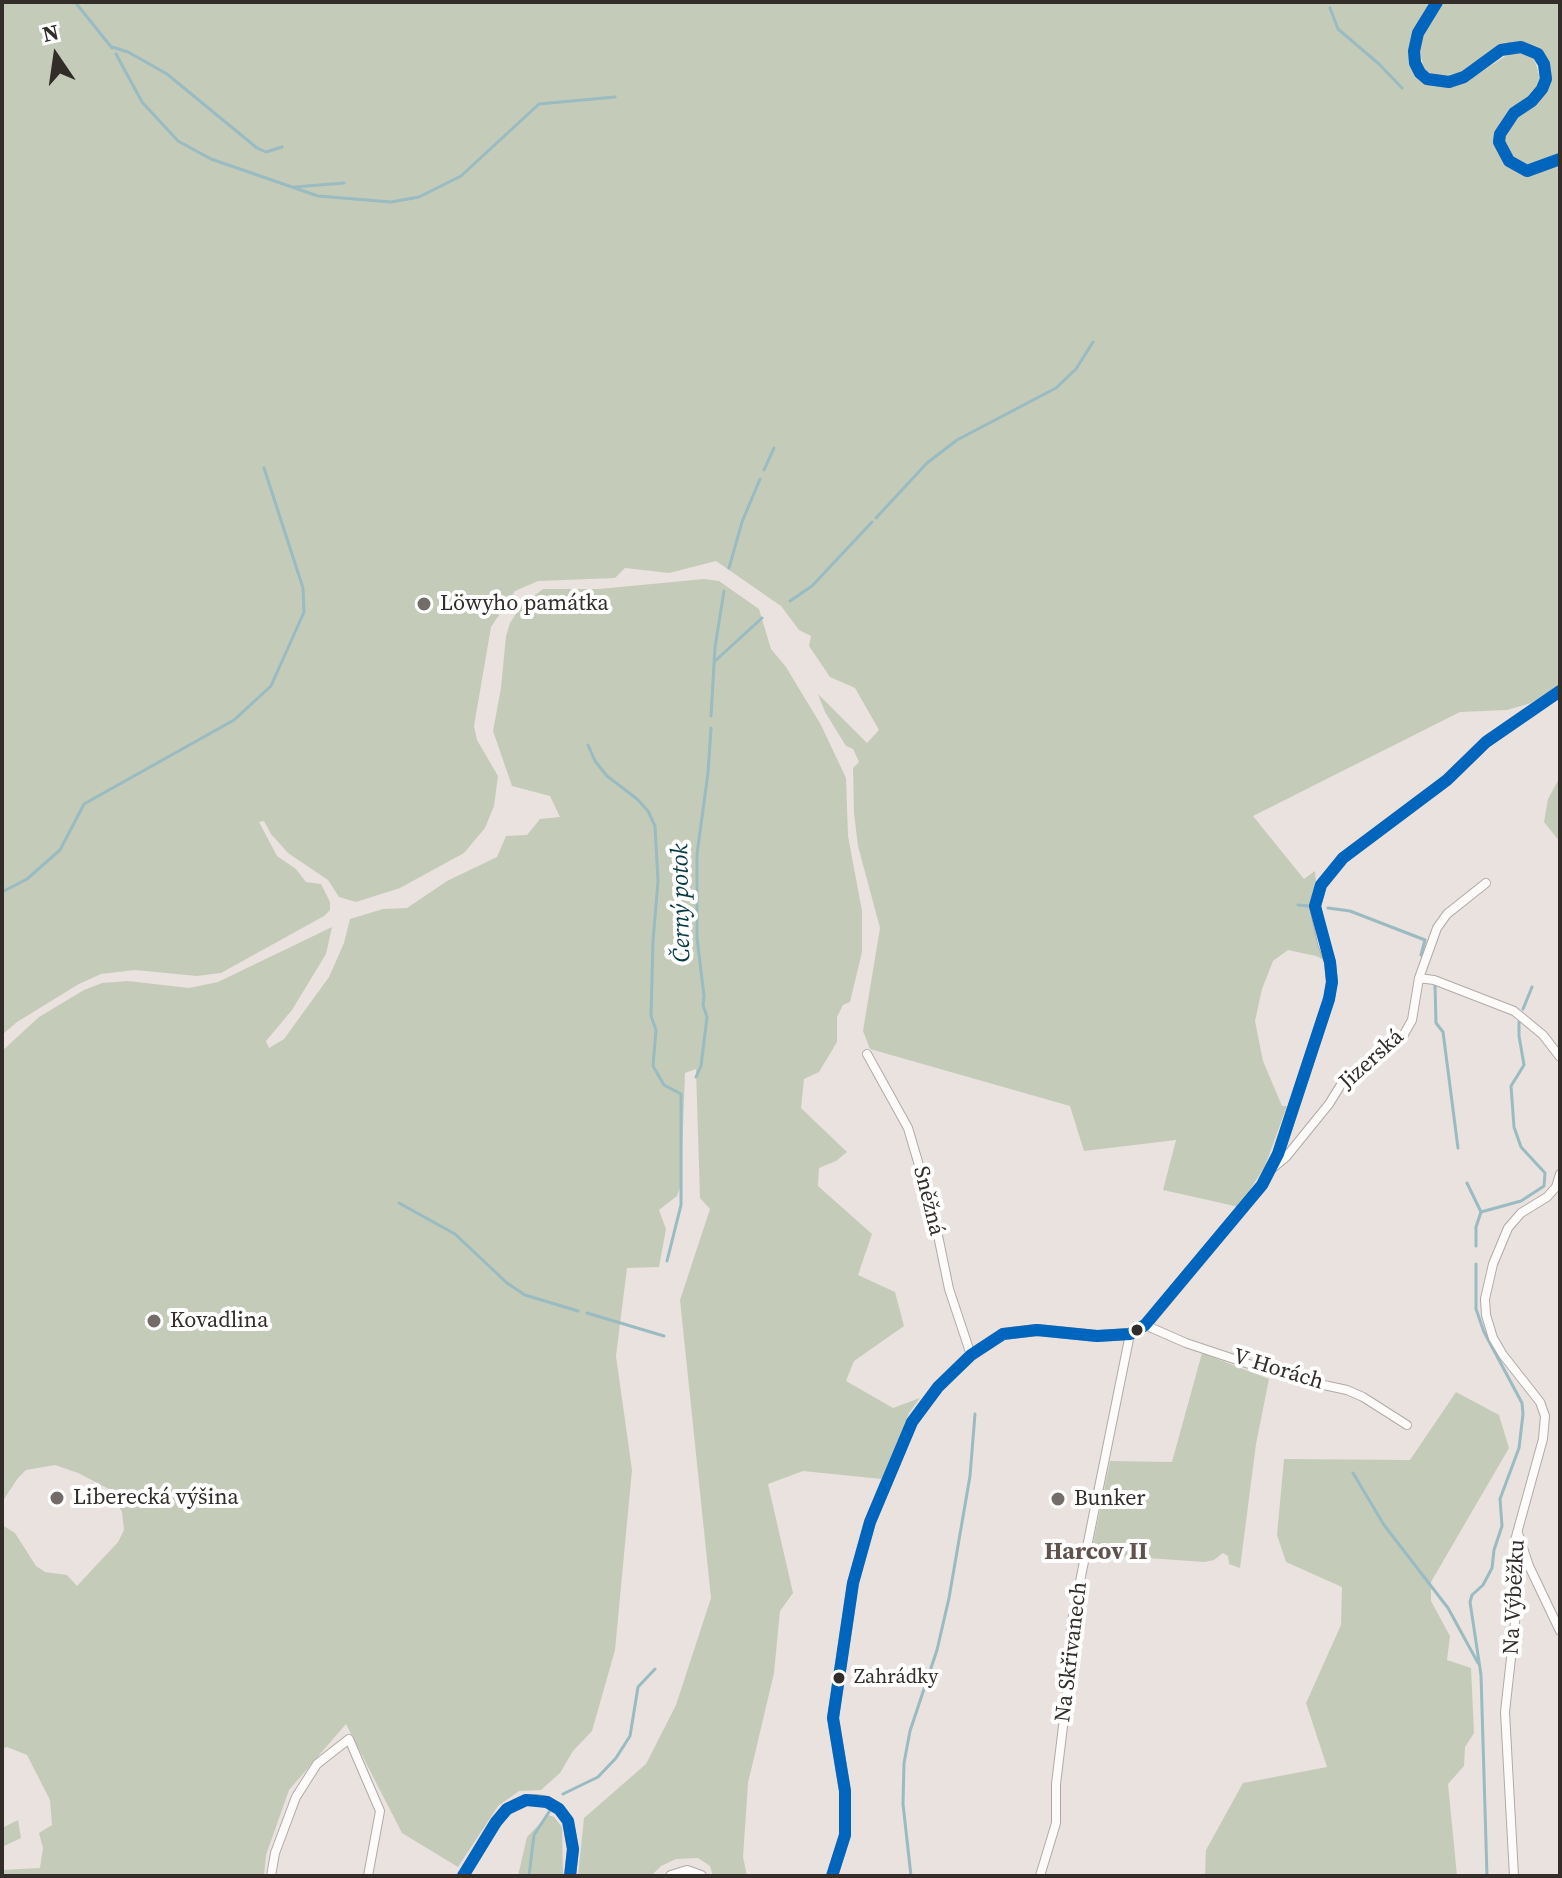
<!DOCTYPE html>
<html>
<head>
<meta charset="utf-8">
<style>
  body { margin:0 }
  #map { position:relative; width:1562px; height:1878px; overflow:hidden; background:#eae2de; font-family:"Source Serif 4",serif }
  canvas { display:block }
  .frame { position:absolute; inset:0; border:4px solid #332d2a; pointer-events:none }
  .north { position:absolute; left:16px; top:16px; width:80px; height:80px; -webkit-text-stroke:6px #fff; paint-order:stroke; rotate:347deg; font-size:22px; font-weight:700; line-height:32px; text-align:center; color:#332d2a }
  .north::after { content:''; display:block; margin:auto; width:28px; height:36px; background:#332d2a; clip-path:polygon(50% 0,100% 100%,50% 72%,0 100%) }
</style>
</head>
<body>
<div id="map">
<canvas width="1562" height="1878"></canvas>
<div class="frame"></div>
<div class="north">N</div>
</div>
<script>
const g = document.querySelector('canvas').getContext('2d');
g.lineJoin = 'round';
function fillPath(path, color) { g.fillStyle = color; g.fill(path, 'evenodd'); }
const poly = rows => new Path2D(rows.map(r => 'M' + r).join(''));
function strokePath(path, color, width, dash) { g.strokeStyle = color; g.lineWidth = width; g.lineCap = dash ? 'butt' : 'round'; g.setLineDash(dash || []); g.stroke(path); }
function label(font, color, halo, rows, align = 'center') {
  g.font = font + ' "Source Serif 4",serif'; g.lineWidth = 8; g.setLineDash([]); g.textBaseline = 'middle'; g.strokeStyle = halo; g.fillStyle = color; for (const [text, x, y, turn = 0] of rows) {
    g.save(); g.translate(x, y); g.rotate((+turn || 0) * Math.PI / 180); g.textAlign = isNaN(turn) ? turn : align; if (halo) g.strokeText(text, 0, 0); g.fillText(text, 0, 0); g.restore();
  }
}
fillPath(poly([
  [2,2,1430,2,1413,31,1408,51,1410,65,1415,77,1424,84,1450,87,1466,82,1510,53,1520,52,1534,58,1540,78,1537,86,1528,97,1510,110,1494,133,1494,143,1506,166,1527,177,1560,165,1560,684,1531,703,1507,710,1460,712,1253,816,1304,879,1315,871,1316,882,1310,906,1324,960,1316,956,1288,950,1273,961,1262,989,1255,1021,1263,1061,1282,1106,1287,1106,1265,1166,1239,1207,1163,1190,1176,1140,1084,1151,1070,1106,870,1049,863,1031,880,928,858,846,854,813,853,768,859,762,853,749,846,746,825,712,818,694,867,743,879,730,855,688,830,677,809,646,811,636,799,630,781,606,716,561,669,573,625,568,615,578,538,581,515,591,491,627,474,726,477,740,498,776,494,806,485,828,464,853,400,888,356,902,339,897,328,880,288,853,271,834,264,821,259,822,277,856,296,869,306,882,321,884,330,902,330,910,324,916,221,973,197,976,135,970,101,974,79,984,17,1022,2,1035],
  [1444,2,1560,2,1560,152,1528,165,1513,157,1505,141,1505,136,1518,118,1535,105,1547,92,1551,79,1549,62,1542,50,1521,41,1507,42,1498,45,1461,72,1440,77,1424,70,1420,51,1423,34],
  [704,579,719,581,759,609,771,649,786,667,821,725,846,778,848,836,862,911,862,952,850,1002,843,1005,837,1017,837,1042,819,1072,804,1079,801,1108,847,1152,836,1161,819,1168,818,1186,872,1234,858,1275,895,1292,904,1326,854,1361,846,1381,893,1408,920,1398,909,1413,882,1479,803,1471,768,1484,793,1593,780,1611,774,1673,748,1783,743,1857,747,1876,713,1876,710,1866,698,1858,676,1859,661,1866,651,1876,578,1876,584,1818,646,1764,676,1705,711,1598,680,1300,710,1209,700,1198,696,1069,685,1073,681,1184,677,1196,659,1210,666,1229,659,1267,627,1268,616,1356,632,1470,615,1650,592,1731,573,1751,560,1773,541,1790,519,1791,498,1806,458,1867,402,1833,346,1724,289,1790,266,1855,264,1876,2,1876,2,1870,40,1868,43,1848,39,1833,52,1825,50,1800,27,1755,7,1747,2,1749,2,1525,15,1533,36,1566,45,1572,67,1575,77,1586,118,1542,124,1530,122,1512,111,1490,78,1473,55,1465,26,1470,18,1478,2,1502,2,1051,39,1017,84,990,102,983,128,981,189,988,218,982,332,927,326,954,292,1010,266,1041,269,1048,284,1039,329,977,344,943,350,919,383,909,407,908,447,881,497,857,506,836,527,835,540,819,560,817,550,796,512,786,493,731,501,688,506,636,510,623,521,606,543,589,599,589],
  [1560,777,1560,842,1544,822,1548,799],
  [1202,1353,1269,1379,1256,1444,1240,1568,1229,1564,1228,1556,1223,1553,1214,1560,1204,1562,1091,1554,1110,1461,1172,1462],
  [1456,1392,1499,1415,1509,1448,1431,1582,1431,1601,1450,1636,1447,1660,1471,1668,1474,1733,1465,1747,1464,1766,1448,1784,1457,1876,1205,1876,1206,1850,1243,1783,1327,1767,1306,1703,1341,1625,1342,1587,1286,1562,1277,1535,1284,1459,1410,1460],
  [548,1815,554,1817,562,1827,563,1876,518,1876,527,1837],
  [18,1820,21,1838,2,1847,2,1828]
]), '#c4ccb9');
strokePath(poly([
  [75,2,112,48],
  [1330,8,1338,29,1379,64,1402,88],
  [112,47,128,52,167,74,257,148,266,152,282,147],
  [116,54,142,102,178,141,211,159,318,196,391,202,419,197,461,176,539,104,615,97],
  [295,187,344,183],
  [764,470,774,448],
  [876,518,927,463,957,440,1056,388,1076,369,1093,342],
  [729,568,742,522,760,479],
  [790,601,812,586,872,522],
  [715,661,762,618],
  [711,716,715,647,724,591],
  [588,745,595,761,607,776,637,799,648,811,655,826,658,881,653,941,651,1016,656,1030,653,1066,664,1085,681,1094,681,1205,667,1261],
  [2,892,27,879,60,850,84,804,234,720,271,686,304,612,303,588,264,468],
  [1298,905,1309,906],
  [1328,908,1350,911,1425,940,1421,955],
  [1435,984,1436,1023,1443,1032,1458,1148],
  [1523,1009,1532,987],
  [696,1077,701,1066,707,1017,703,1005,704,996,697,938,697,854,708,773,711,728],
  [1467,1183,1481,1212],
  [399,1203,455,1234,507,1283,525,1295,578,1311],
  [1476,1246,1476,1227,1481,1212,1521,1201,1544,1186,1545,1173,1521,1147,1514,1127,1511,1086,1524,1065,1519,1036,1519,1022],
  [1476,1264,1476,1309,1484,1332,1522,1403,1523,1414,1519,1448,1500,1499,1502,1526,1494,1550,1492,1568,1483,1585,1472,1595,1470,1602,1481,1675,1487,1876],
  [587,1313,664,1336],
  [1353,1473,1384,1525,1448,1608,1478,1663],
  [563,1794,598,1777,616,1758,630,1736,638,1687,655,1669],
  [529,1876,534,1835,551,1809],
  [911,1876,903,1804,904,1763,910,1731,937,1650,949,1598,970,1476,975,1414]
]), '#99bbc1', 3);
const minor = poly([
  [1419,978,1434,980,1514,1011,1543,1035,1560,1057],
  [867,1054,908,1128,934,1216,949,1289,971,1355],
  [1273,1168,1286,1157,1329,1104,1342,1083,1403,1036,1412,1020,1419,978,1437,928,1447,914,1486,883],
  [1145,1325,1186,1343,1291,1378,1347,1390,1363,1397,1407,1425],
  [1518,1533,1529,1566,1560,1631],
  [271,1876,275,1853,296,1797,317,1764,349,1739,380,1811,368,1876],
  [1040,1876,1056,1823,1056,1784,1067,1693,1072,1621,1130,1334],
  [1514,1876,1505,1712,1516,1613,1514,1544,1543,1439,1545,1416,1540,1402,1503,1355,1493,1338,1486,1315,1485,1299,1493,1264,1508,1228,1521,1213,1547,1197,1556,1187,1560,1174]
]);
const tertiary = poly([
  [1437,2,1418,33,1414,51,1415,63,1420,73,1427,79,1449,82,1464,77,1501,50,1509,48,1521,47,1538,54,1544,64,1546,79,1542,89,1532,101,1514,113,1500,134,1499,142,1509,161,1527,171,1560,159],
  [463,1876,496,1822,507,1809,526,1800,536,1800,547,1802,559,1809,568,1821,573,1849,570,1876],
  [671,1876,687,1871,701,1876],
  [832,1876,845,1835,845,1791,833,1718,853,1583,870,1522,912,1422,938,1387,971,1355,1003,1334,1037,1330,1097,1336,1130,1334,1145,1325,1157,1311,1262,1185,1278,1154,1329,999,1332,982,1330,962,1323,943,1315,906,1321,885,1343,858,1447,780,1486,742,1560,691]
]);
strokePath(minor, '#b0aaa7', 10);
strokePath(tertiary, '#b0aaa7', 12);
strokePath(minor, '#fcfbfa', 8);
strokePath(tertiary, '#fcfbfa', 10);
strokePath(poly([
  [1437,2,1418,33,1414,51,1415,63,1420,73,1427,79,1449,82,1464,77,1501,50,1521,47,1538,54,1544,64,1546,79,1542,89,1532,101,1514,113,1500,134,1499,142,1509,161,1527,171,1560,159],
  [463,1876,496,1822,507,1809,526,1800,547,1802,559,1809,568,1821,573,1849,570,1876],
  [832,1876,845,1835,845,1791,833,1718,853,1583,870,1522,912,1422,938,1387,971,1355,1003,1334,1037,1330,1097,1336,1130,1334,1145,1325,1262,1185,1278,1154,1329,999,1332,982,1330,962,1315,906,1321,885,1343,858,1447,780,1486,742,1560,691]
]), '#0065bd', 12);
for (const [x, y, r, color] of [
  [424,604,8,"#736c69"],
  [154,1321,8,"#736c69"],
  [1137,1330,7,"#332d2a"],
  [57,1498,8,"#736c69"],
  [1058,1499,8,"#736c69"],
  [839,1678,7,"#332d2a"]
]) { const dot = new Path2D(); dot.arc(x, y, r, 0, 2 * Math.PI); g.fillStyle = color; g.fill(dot); strokePath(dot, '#fff', 3); }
label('20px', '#332d2a', '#fff', [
  ["Zahrádky",854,1678]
], 'left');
label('22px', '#332d2a', '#fff', [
  ["Löwyho památka",440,604],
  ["Kovadlina",170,1321],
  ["Liberecká výšina",73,1498],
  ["Bunker",1074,1499]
], 'left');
label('22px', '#332d2a', '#fff', [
  ["Jizerská",1372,1060,-42],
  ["Sněžná",928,1201,76],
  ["V Horách",1278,1370,17],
  ["Na Výběžku",1515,1597,-87],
  ["Na Skřivanech",1072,1652,-83]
]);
label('italic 24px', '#053940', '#fff', [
  ["Černý potok",682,903,-91]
]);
label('bold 24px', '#60534d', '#fff', [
  ["Harcov II",1096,1553]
]);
</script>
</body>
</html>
